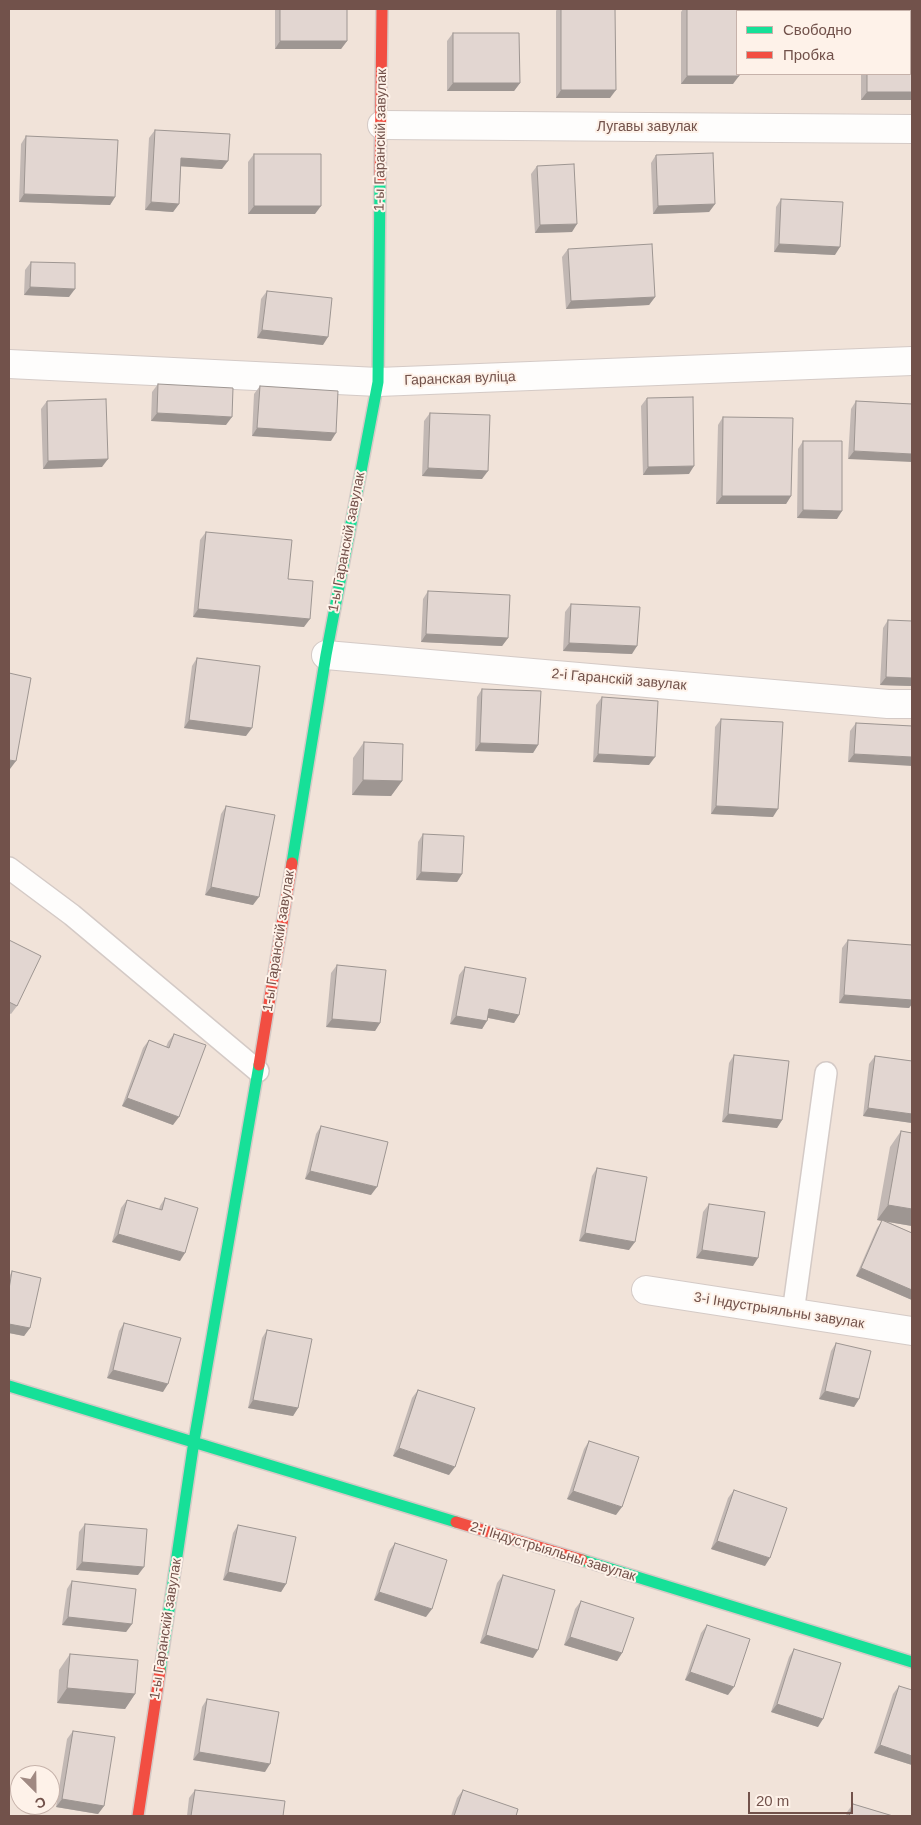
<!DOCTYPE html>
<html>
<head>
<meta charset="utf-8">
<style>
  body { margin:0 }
  #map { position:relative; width:921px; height:1825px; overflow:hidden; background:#f6efe9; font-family:Helvetica,sans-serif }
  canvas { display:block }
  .frame { position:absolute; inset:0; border:10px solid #72524b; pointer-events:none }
  .legend { position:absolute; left:736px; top:10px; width:175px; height:65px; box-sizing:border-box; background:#fef2e9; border:1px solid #c6b2aa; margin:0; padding:6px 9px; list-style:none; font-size:15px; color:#72524b }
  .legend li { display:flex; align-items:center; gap:10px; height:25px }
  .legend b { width:25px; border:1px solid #c6b2aa }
  .north { position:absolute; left:10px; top:1765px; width:50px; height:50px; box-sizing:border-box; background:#fef2e9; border:1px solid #c6b2aa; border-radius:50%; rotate:157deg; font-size:14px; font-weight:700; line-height:20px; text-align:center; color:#72524b }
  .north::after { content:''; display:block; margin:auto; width:18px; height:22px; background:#a08982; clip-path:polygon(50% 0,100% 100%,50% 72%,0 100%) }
  .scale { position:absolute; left:748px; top:1792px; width:105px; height:22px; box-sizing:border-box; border:2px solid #72524b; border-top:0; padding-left:6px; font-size:15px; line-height:18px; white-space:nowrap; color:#72524b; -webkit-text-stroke:4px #fef2e9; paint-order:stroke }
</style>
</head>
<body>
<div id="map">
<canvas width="921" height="1825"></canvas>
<div class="frame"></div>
<ul class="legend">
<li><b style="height:6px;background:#16e098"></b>Свободно</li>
<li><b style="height:6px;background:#f24e42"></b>Пробка</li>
</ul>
<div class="north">С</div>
<div class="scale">20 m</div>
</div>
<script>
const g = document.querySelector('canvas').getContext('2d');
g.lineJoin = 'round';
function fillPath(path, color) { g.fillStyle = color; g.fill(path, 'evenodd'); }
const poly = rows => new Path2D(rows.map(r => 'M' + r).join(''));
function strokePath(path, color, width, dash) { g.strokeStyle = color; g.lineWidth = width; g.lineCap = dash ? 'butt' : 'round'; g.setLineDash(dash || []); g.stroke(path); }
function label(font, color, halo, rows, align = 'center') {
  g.font = font + ' Helvetica,sans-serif'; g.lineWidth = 4; g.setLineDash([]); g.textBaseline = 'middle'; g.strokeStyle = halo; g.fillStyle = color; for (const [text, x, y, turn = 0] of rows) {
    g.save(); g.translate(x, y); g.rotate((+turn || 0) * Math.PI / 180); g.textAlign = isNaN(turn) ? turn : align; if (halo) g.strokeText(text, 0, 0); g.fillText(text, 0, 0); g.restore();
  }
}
fillPath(poly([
  [9,9,912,9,912,1816,9,1816],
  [737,11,910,11,910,74,737,74],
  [20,1775,50,1775,50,1805,20,1805]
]), '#f1e3d9');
const lane = poly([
  [9,868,72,915,258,1071],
  [793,1313,826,1073]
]);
const street = poly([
  [382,125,912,129],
  [9,364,378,382,912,361],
  [326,655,888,704,912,704],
  [646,1290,912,1331]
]);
const fast = poly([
  [292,863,326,655,378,382,380,179],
  [9,1386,456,1522],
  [582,1560,912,1662],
  [160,1671,194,1441,259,1065]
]);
const jam = poly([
  [380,179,382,9],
  [259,1065,292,863],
  [456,1522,582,1560],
  [138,1816,160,1671]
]);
strokePath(lane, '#d4cac6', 24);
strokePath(street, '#d4cac6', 30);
strokePath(fast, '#d5cac6', 14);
strokePath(jam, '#d5cac6', 14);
strokePath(lane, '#fefdfc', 21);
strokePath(street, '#fefdfc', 28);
strokePath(fast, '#16e098', 11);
strokePath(jam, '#f24e42', 11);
fillPath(poly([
  [275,9,347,9,347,41,341,49,275,49],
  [557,9,615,9,610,98,556,98,556,11],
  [683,9,739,9,733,84,681,84,681,12],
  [912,18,912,100,861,100,861,74,910,74],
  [453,33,520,83,514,91,447,91,447,41],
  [155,130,222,169,181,166,179,204,173,212,145,210,149,138],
  [26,136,115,197,110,205,19,202,21,144],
  [254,154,315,214,248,214,248,162],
  [656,155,715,204,709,212,653,214,651,163],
  [537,166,572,232,535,233,531,174],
  [781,199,835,255,774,252,776,207],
  [568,249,655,297,649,305,566,309,562,257],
  [31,262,69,297,24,295,25,270],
  [267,291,323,345,257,338,261,299],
  [158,384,226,425,151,421,152,392],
  [260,386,331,441,252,436,254,394],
  [647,398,689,474,643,475,641,406],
  [47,401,102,467,43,469,41,409],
  [856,401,912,404,848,459,851,409],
  [430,413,482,479,422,476,424,421],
  [723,417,791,496,786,504,716,504,718,425],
  [803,441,837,519,797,518,798,449],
  [206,532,288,579,304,627,193,617,200,540],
  [428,591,508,638,502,646,421,642,423,599],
  [571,604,632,654,563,651,565,612],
  [888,620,912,686,880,685,883,628],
  [197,658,246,736,184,728,192,666],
  [482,689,538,745,533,753,475,751,477,697],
  [602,697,649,765,593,762,596,705],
  [721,719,773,817,711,814,715,727],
  [856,723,912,726,848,762,850,731],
  [364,742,402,781,391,796,352,795,353,758],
  [226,806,253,905,205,895,221,814],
  [423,834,462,874,457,882,416,880,418,842],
  [9,940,17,1006,11,1014,9,1013],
  [848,940,912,945,912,1004,909,1008,839,1003,842,948],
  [337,965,380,1023,375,1031,326,1027,331,973],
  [465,967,519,1015,514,1023,488,1018,482,1029,450,1024,459,975],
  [174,1034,173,1125,122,1106,143,1048,149,1040,166,1047,168,1042],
  [734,1055,782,1120,777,1128,722,1122,729,1063],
  [875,1056,912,1061,912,1123,863,1116,869,1064],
  [321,1126,371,1195,305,1179,316,1134],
  [901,1131,912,1133,912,1226,888,1222,912,1233,912,1300,856,1276,877,1228,882,1221,877,1220,890,1147],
  [597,1168,629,1250,579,1241,592,1176],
  [165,1198,180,1261,112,1242,121,1208,127,1200,159,1209,160,1206],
  [709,1204,753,1266,696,1258,703,1212],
  [12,1271,30,1328,24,1336,9,1333,9,1277],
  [124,1323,163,1392,107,1378,119,1331],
  [267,1330,298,1408,293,1416,248,1408,262,1338],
  [836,1343,859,1399,854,1407,819,1399,831,1351],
  [418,1390,449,1475,393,1456,412,1398],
  [589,1441,616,1515,567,1499,584,1449],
  [734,1490,765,1566,711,1549,728,1498],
  [85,1524,138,1575,76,1570,79,1532],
  [238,1525,286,1584,281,1592,223,1580,233,1533],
  [395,1543,426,1617,374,1600,389,1551],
  [503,1575,533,1658,480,1643,497,1583],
  [72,1581,132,1624,126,1632,62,1625,67,1589],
  [581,1601,622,1653,617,1661,564,1645,575,1609],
  [707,1625,728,1695,685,1680,701,1633],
  [794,1649,818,1727,771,1712,789,1657],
  [70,1654,135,1694,125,1709,57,1703,59,1670],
  [899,1686,912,1765,874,1753,893,1694],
  [207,1699,265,1772,193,1760,202,1707],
  [73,1731,104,1806,98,1814,56,1807,67,1739],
  [195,1790,283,1816,187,1816,189,1798],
  [463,1790,516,1816,451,1816,457,1798],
  [853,1804,893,1816,846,1816,847,1812]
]), '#c2b8b4');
fillPath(poly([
  [280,41,347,41,341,49,275,49],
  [687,76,739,76,733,84,681,84],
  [453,83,520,83,514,91,447,91],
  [561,90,616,90,610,98,556,98],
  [867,92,912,92,912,100,861,100],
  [181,158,228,161,222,169,176,166],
  [24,194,115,197,110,205,19,202],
  [151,202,179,204,173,212,145,210],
  [715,204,709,212,653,214,658,206],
  [254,206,321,206,315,214,248,214],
  [577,224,572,232,535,233,540,225],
  [779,244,840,247,835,255,774,252],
  [30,287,75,289,69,297,24,295],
  [655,297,649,305,566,309,571,301],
  [262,330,328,337,323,345,257,338],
  [157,413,232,417,226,425,151,421],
  [257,428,336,433,331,441,252,436],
  [854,451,912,454,912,462,848,459],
  [108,459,102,467,43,469,48,461],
  [694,466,689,474,643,475,648,467],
  [428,468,488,471,482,479,422,476],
  [722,496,791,496,786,504,716,504],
  [803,510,842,511,837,519,797,518],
  [198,609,310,619,304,627,193,617],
  [426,634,508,638,502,646,421,642],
  [569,643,637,646,632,654,563,651],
  [886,677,912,678,912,686,880,685],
  [189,720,252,728,246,736,184,728],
  [480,743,538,745,533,753,475,751],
  [598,754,655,757,649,765,593,762],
  [854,754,912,757,912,766,848,762],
  [9,760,16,761,10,769,9,769],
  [363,780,402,781,391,796,352,795],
  [716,806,778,809,773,817,711,814],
  [421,872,462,874,457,882,416,880],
  [211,887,259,897,253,905,205,895],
  [844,995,912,1000,912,1004,909,1008,839,1003],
  [489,1009,519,1015,514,1023,484,1017],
  [456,1016,487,1021,482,1029,450,1024],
  [332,1019,380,1023,375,1031,326,1027],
  [127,1098,179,1117,173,1125,122,1106],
  [868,1108,912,1114,912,1123,863,1116],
  [728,1114,782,1120,777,1128,722,1122],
  [310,1171,377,1187,371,1195,305,1179],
  [888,1205,912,1209,912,1226,877,1220],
  [585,1233,635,1242,629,1250,579,1241],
  [118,1234,185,1253,180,1261,112,1242],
  [702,1250,758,1258,753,1266,696,1258],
  [861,1268,912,1290,912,1300,856,1276],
  [9,1324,30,1328,24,1336,9,1333],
  [113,1370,168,1384,163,1392,107,1378],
  [825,1391,859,1399,854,1407,819,1399],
  [253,1400,298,1408,293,1416,248,1408],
  [399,1448,455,1467,449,1475,393,1456],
  [573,1491,622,1507,616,1515,567,1499],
  [717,1541,770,1558,765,1566,711,1549],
  [82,1562,144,1567,138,1575,76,1570],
  [228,1572,286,1584,281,1592,223,1580],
  [379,1592,432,1609,426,1617,374,1600],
  [68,1617,132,1624,126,1632,62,1625],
  [486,1635,538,1650,533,1658,480,1643],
  [570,1637,622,1653,617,1661,564,1645],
  [690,1672,734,1687,728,1695,685,1680],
  [67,1688,135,1694,125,1709,57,1703],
  [777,1704,823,1719,818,1727,771,1712],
  [880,1745,912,1756,912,1765,874,1753],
  [199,1752,270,1764,265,1772,193,1760],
  [62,1799,104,1806,98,1814,56,1807]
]), '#9e9692');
const building = poly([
  [280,9,347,9,347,41,280,41,280,9],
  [561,9,615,9,616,90,561,90,561,9],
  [687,9,739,9,739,11,737,11,737,74,739,74,739,76,687,76,687,9],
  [910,18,912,18,912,92,867,92,867,74,910,74,910,18],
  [453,33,519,33,520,83,453,83,453,33],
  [155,130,230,134,228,161,181,158,179,204,151,202,155,130],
  [26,136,118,140,115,197,24,194,26,136],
  [713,153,715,204,658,206,656,155,713,153],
  [254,154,321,154,321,206,254,206,254,154],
  [574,164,577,224,540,225,537,166,574,164],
  [781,199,843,202,840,247,779,244,781,199],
  [652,244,655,297,571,301,568,249,652,244],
  [31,262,75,263,75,289,30,287,31,262],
  [267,291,332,298,328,337,262,330,267,291],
  [158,384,233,388,232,417,157,413,158,384],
  [260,386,338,391,336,433,257,428,260,386],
  [693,397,694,466,648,467,647,398,693,397],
  [106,399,108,459,48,461,47,401,106,399],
  [856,401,912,404,912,454,854,451,856,401],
  [430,413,490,415,488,471,428,468,430,413],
  [723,417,793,418,791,496,722,496,723,417],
  [803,441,842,441,842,511,803,510,803,441],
  [206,532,292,540,288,579,313,581,310,619,198,609,206,532],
  [428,591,510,595,508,638,426,634,428,591],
  [571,604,640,607,637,646,569,643,571,604],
  [888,620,912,621,912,678,886,677,888,620],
  [197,658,260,666,252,728,189,720,197,658],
  [9,673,31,678,16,761,9,760,9,673],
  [482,689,541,691,538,745,480,743,482,689],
  [602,697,658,701,655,757,598,754,602,697],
  [721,719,783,722,778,809,716,806,721,719],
  [856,723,912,726,912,757,854,754,856,723],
  [364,742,403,744,402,781,363,780,364,742],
  [226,806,275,815,259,897,211,887,226,806],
  [423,834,464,836,462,874,421,872,423,834],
  [9,940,41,956,17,1006,9,1002,9,940],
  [848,940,912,945,912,1000,844,995,848,940],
  [337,965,386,970,380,1023,332,1019,337,965],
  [465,967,526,978,519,1015,489,1009,487,1021,456,1016,465,967],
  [174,1034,206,1045,179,1117,127,1098,149,1040,169,1048,174,1034],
  [734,1055,789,1061,782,1120,728,1114,734,1055],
  [875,1056,912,1061,912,1114,868,1108,875,1056],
  [321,1126,388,1142,377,1187,310,1171,321,1126],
  [901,1131,912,1133,912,1209,888,1205,901,1131],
  [597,1168,647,1177,635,1242,585,1233,597,1168],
  [165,1198,198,1208,185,1253,118,1234,127,1200,162,1210,165,1198],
  [709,1204,765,1212,758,1258,702,1250,709,1204],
  [882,1220,912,1233,912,1290,861,1268,882,1220],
  [12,1271,41,1278,30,1328,9,1324,9,1289,12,1271],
  [124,1323,181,1338,168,1384,113,1370,124,1323],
  [267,1330,312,1339,298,1408,253,1400,267,1330],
  [836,1343,871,1351,859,1399,825,1391,836,1343],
  [418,1390,475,1408,455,1467,399,1448,418,1390],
  [589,1441,639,1457,622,1507,573,1491,589,1441],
  [734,1490,787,1508,770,1558,717,1541,734,1490],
  [85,1524,147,1529,144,1567,82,1562,85,1524],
  [238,1525,296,1537,286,1584,228,1572,238,1525],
  [395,1543,447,1560,432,1609,379,1592,395,1543],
  [503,1575,555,1590,538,1650,486,1635,503,1575],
  [72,1581,136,1589,132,1624,68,1617,72,1581],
  [581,1601,634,1618,622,1653,570,1637,581,1601],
  [707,1625,750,1639,734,1687,690,1672,707,1625],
  [794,1649,841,1663,823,1719,777,1704,794,1649],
  [70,1654,138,1660,135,1694,67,1688,70,1654],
  [899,1686,912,1690,912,1756,880,1745,899,1686],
  [207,1699,279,1712,270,1764,199,1752,207,1699],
  [73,1731,115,1737,104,1806,62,1799,73,1731],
  [195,1790,285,1801,283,1816,191,1816,195,1790],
  [463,1790,518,1809,516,1816,454,1816,463,1790],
  [853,1804,893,1816,849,1816,853,1804]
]);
fillPath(building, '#e2d6d1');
strokePath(building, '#9e9692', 1);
label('14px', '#72524b', '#fef2e9', [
  ["Лугавы завулак",647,127],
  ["1-ы Гаранскій завулак",381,140,-89],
  ["Гаранская вуліца",460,379,-2],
  ["1-ы Гаранскій завулак",347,542,-79],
  ["2-і Гаранскій завулак",619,680,5],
  ["1-ы Гаранскій завулак",279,941,-81],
  ["3-і Індустрыяльны завулак",779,1311,9],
  ["2-і Індустрыяльны завулак",553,1552,17],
  ["1-ы Гаранскій завулак",166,1629,-81]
]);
</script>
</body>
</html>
